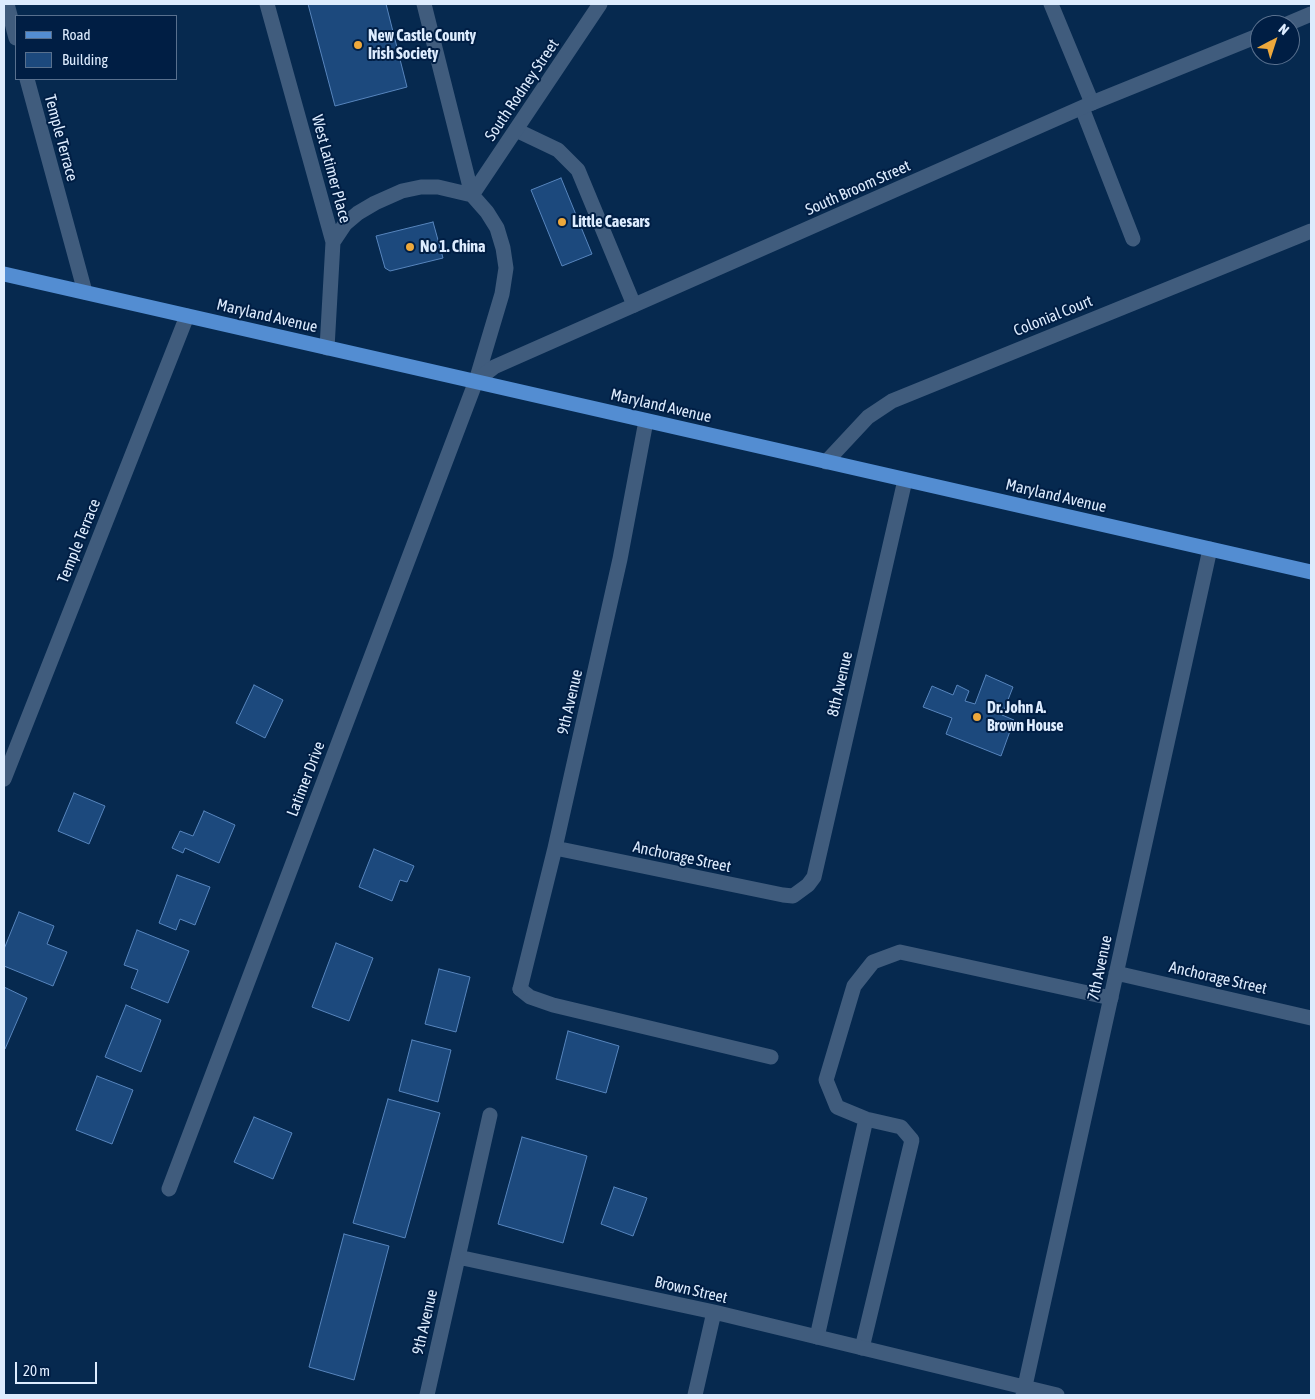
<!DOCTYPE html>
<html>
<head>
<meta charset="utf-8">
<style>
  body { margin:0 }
  #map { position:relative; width:1315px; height:1399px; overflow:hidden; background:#06294f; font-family:"Asap Condensed",sans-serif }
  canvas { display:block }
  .frame { position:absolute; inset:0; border:5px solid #ddecfe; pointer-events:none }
  .legend { position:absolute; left:15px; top:15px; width:162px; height:65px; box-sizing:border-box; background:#001e44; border:1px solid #58708e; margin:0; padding:6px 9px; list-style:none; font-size:15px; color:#ddecfe }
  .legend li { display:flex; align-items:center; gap:10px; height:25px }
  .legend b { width:25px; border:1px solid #58708e }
  .north { position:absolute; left:1250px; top:15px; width:50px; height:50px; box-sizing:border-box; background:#001e44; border:1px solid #58708e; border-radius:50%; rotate:40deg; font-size:14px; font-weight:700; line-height:20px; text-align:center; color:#ddecfe }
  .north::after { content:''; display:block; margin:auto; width:18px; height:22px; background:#eda83c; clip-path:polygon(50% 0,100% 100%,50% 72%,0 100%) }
  .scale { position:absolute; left:15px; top:1362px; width:82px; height:22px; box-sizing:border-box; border:2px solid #ddecfe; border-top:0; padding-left:6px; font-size:15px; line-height:18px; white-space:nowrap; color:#ddecfe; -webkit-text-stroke:4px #001e44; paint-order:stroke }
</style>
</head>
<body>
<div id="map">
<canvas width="1315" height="1399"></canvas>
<div class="frame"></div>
<ul class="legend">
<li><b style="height:6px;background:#538dd2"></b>Road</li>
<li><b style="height:14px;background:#1c497d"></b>Building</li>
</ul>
<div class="north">N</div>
<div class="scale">20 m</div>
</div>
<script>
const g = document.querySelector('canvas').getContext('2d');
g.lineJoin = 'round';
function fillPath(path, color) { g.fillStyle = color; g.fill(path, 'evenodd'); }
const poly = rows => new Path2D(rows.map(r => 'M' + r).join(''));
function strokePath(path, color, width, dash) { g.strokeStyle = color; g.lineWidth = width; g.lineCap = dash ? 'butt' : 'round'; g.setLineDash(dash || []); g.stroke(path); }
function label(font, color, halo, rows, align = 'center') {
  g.font = font + ' "Asap Condensed",sans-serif'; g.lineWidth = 4; g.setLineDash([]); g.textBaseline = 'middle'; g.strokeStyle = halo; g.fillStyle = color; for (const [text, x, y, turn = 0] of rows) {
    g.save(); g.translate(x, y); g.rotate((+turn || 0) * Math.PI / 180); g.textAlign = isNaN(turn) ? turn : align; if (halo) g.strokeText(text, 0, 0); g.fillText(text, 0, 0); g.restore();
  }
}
const building = poly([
  [308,4,386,4,407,87,335,106,308,4],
  [561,178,592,254,562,266,531,190,561,178],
  [433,222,443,258,390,271,385,268,376,236,433,222],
  [986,675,1013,687,1002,715,1014,720,1001,756,946,734,952,718,923,707,932,686,953,695,957,685,969,691,965,701,975,704,986,675],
  [254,685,283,700,265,738,236,723,254,685],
  [74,793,105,806,89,844,58,831,74,793],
  [204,811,235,825,219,863,185,848,183,853,172,848,180,831,193,836,204,811],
  [374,849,414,866,407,882,400,880,392,901,359,887,374,849],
  [177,875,210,887,195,925,180,919,176,930,159,923,177,875],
  [19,912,54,926,47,944,67,952,53,986,4,966,4,949,19,912],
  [137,930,189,951,168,1003,131,988,138,970,124,965,137,930],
  [336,943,373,958,349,1021,312,1007,336,943],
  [439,969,470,977,456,1032,425,1024,439,969],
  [4,987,27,998,5,1049,4,1048,4,987],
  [126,1005,161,1020,141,1072,105,1057,126,1005],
  [568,1031,619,1046,606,1093,556,1079,568,1031],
  [412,1040,451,1050,438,1102,399,1091,412,1040],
  [97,1076,133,1090,112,1144,76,1130,97,1076],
  [388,1099,440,1113,405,1238,353,1223,388,1099],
  [254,1117,292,1133,273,1179,234,1162,254,1117],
  [522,1137,587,1156,563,1243,498,1224,522,1137],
  [614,1187,647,1198,633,1236,601,1224,614,1187],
  [344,1234,389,1246,354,1380,309,1367,344,1234]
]);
fillPath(building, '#1c497d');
strokePath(building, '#5785bd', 1);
strokePath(poly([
  [1082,108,1133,239],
  [516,130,558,150,578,170,634,305],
  [520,989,530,997,553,1005,771,1057],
  [817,1337,866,1119],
  [862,1348,912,1140,901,1127,866,1119,837,1107,826,1080,854,986,873,962,900,952,1111,998]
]), '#405c7d', 15);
strokePath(poly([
  [7,4,16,38],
  [267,4,333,242,327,348],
  [424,4,472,195],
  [1051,4,1092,103],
  [27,79,85,292],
  [472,195,600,4],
  [826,462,868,417,892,401,1311,231],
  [4,779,187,316],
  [555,848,783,895,793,896,808,885,814,877,905,480],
  [1116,973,1311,1018],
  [520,989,555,848,620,559,646,421],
  [169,1189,476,381,502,294,506,268,503,248,497,228,487,212,472,195,438,187,421,187,402,191,375,203,358,213,345,224,333,242],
  [458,1257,714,1312,1057,1395],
  [427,1395,490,1115],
  [695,1395,714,1312],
  [1023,1395,1210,549]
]), '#405c7d', 15);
strokePath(poly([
  [1285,25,1311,14],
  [476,381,494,367,1092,103,1260,35]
]), '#405c7d', 15);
strokePath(poly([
  [4,274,1311,572]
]), '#538dd2', 15);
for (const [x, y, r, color] of [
  [358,45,5,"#eda83c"],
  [562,222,5,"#eda83c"],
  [410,247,5,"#eda83c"],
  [977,717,5,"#eda83c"]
]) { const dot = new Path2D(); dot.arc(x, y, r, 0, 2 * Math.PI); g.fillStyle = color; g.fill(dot); strokePath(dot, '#001e44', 2); }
label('bold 16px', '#ddecfe', '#001e44', [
  ["New Castle County",368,36],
  ["Irish Society",368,54],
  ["Little Caesars",572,222],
  ["No 1. China",420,247],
  ["Dr. John A.",987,708],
  ["Brown House",987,726]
], 'left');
label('16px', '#ddecfe', '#001e44', [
  ["South Rodney Street",522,90,-56],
  ["Temple Terrace",61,138,75],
  ["West Latimer Place",331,169,75],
  ["South Broom Street",858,188,-24],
  ["Maryland Avenue",267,316,13],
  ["Colonial Court",1053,316,-22],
  ["Maryland Avenue",661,406,13],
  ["Maryland Avenue",1056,496,13],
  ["Temple Terrace",79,541,-68],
  ["8th Avenue",840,684,-77],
  ["9th Avenue",570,702,-77],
  ["Latimer Drive",306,779,-69],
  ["Anchorage Street",682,857,12],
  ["7th Avenue",1100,968,-78],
  ["Anchorage Street",1218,978,13],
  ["Brown Street",691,1290,13],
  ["9th Avenue",425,1322,-77]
]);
</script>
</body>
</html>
